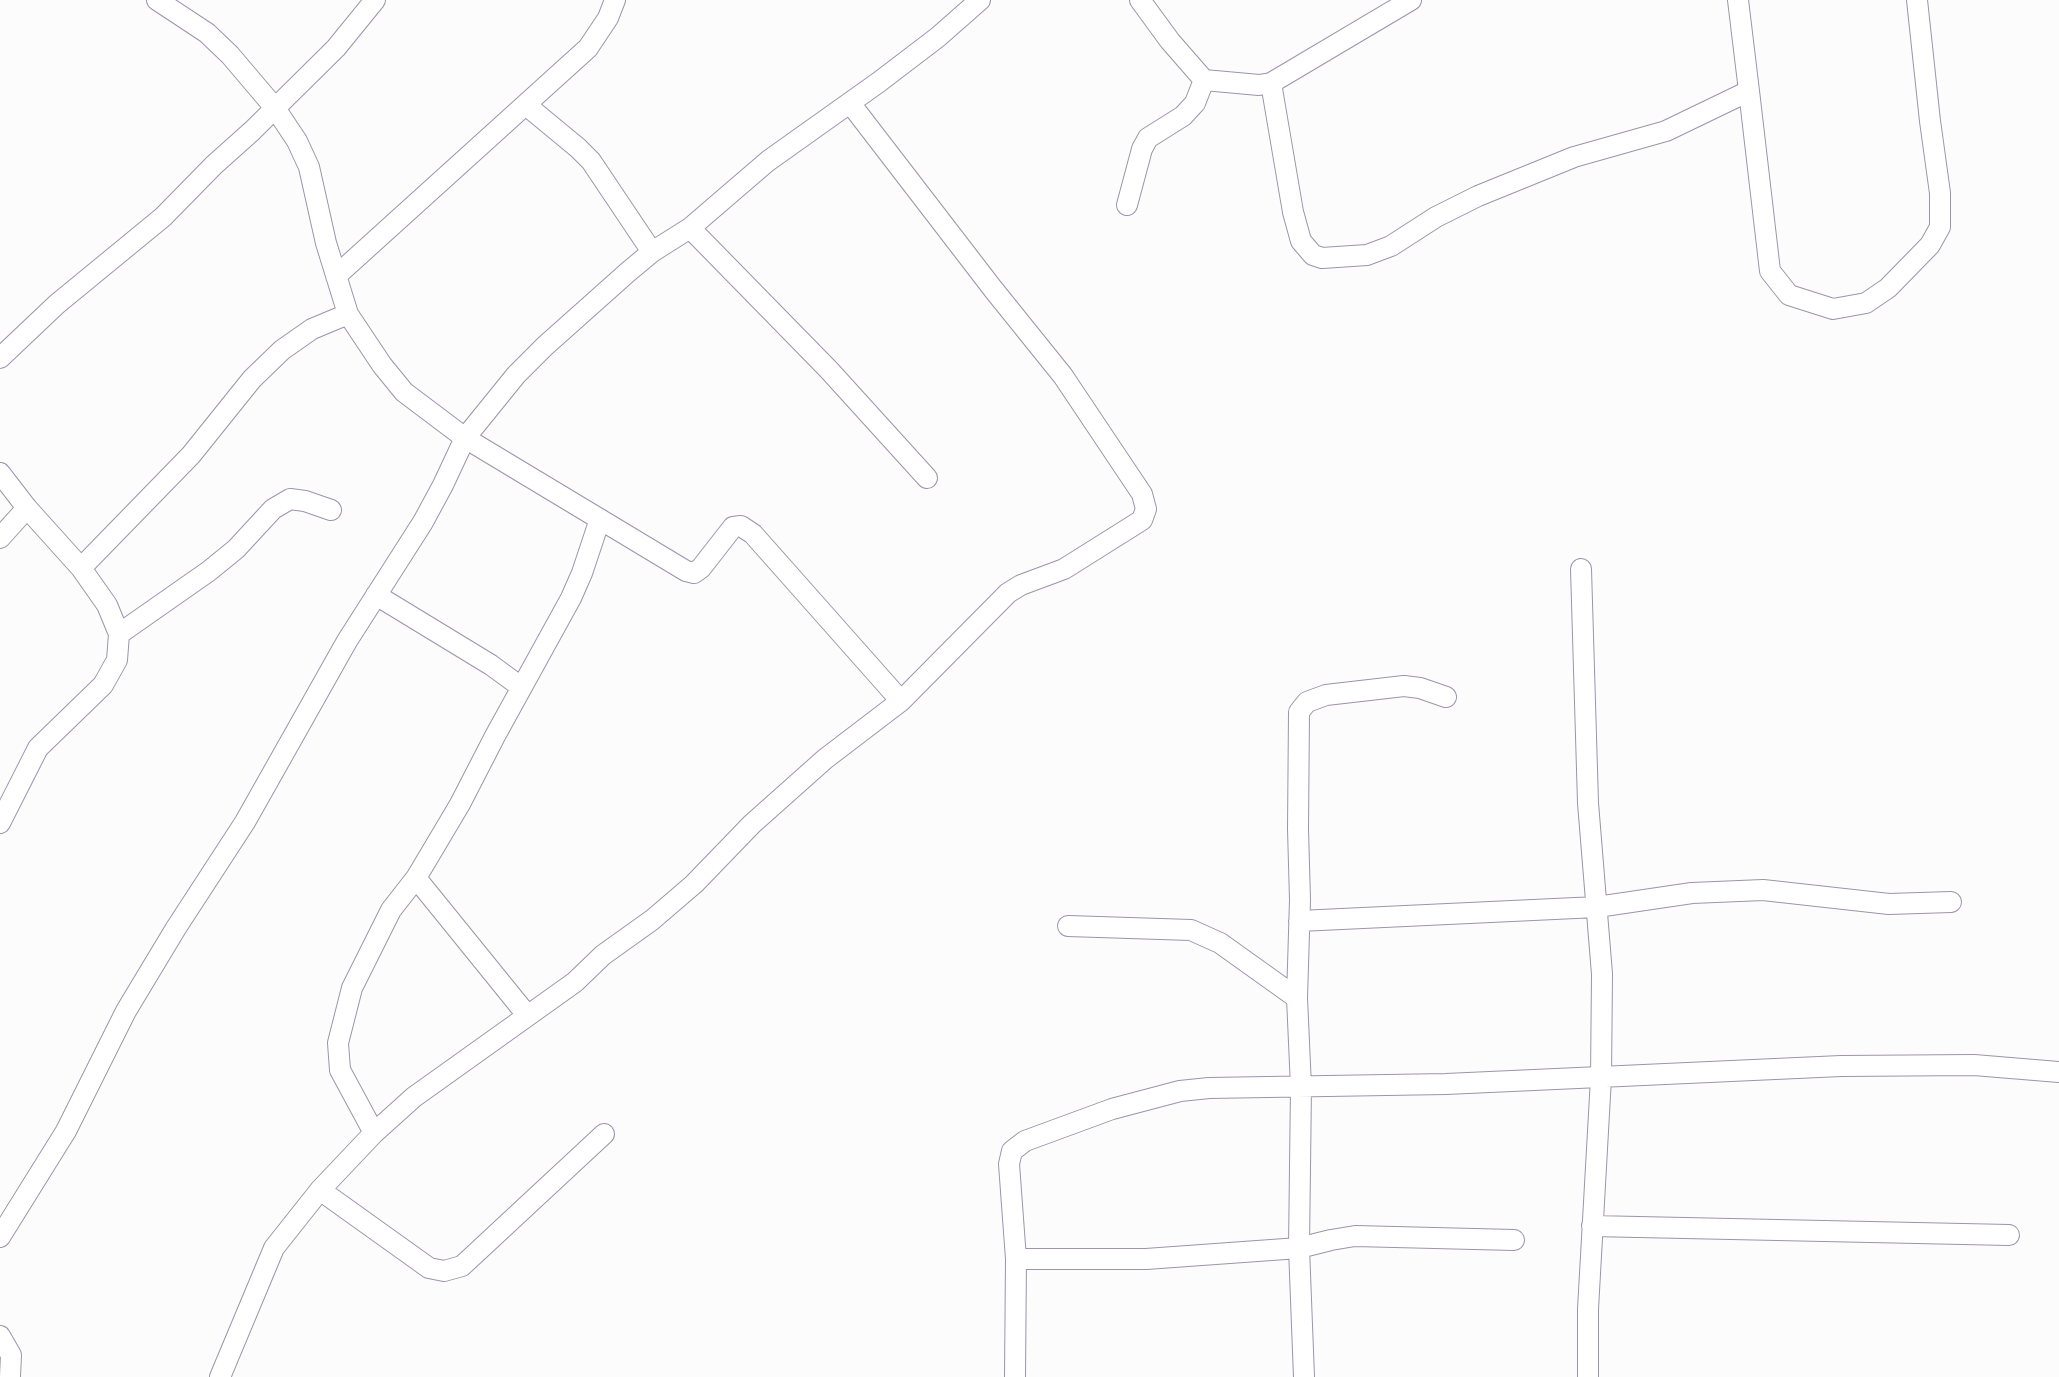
<!DOCTYPE html>
<html>
<head>
<meta charset="utf-8">
<style>
  body { margin:0 }
  canvas { display:block; background:#fcfcfc }
</style>
</head>
<body>
<canvas width="2059" height="1377"></canvas>
<script>
const g = document.querySelector('canvas').getContext('2d');
g.lineJoin = 'round';
const poly = rows => new Path2D(rows.map(r => 'M' + r).join(''));
function strokePath(path, color, width, dash) { g.strokeStyle = color; g.lineWidth = width; g.lineCap = dash ? 'butt' : 'round'; g.setLineDash(dash || []); g.stroke(path); }
const street = poly([
  [157,0,207,33,230,55,275,108,297,141,309,167,326,243,348,314,382,365,404,392,465,438,686,571,694,573,701,568,733,527,741,526,753,534,901,701],
  [1140,0,1170,41,1204,80,1259,85,1271,83,1411,0],
  [1271,83,1293,212,1301,241,1313,255,1322,258,1367,255,1391,246,1436,217,1478,196,1574,157,1666,131,1749,91,1738,0],
  [1749,91,1770,271,1789,295,1833,309,1866,303,1888,288,1930,245,1940,227,1940,193,1930,121,1917,0],
  [526,105,578,148,591,161,652,252],
  [1127,205,1142,149,1148,138,1183,116,1195,103,1204,80],
  [690,228,829,370,927,478],
  [336,276,588,48,608,18,615,0],
  [0,358,57,304,163,217,214,165,252,131,336,48,375,0],
  [0,473,27,508,81,568,107,605,119,634,117,660,103,685,38,748,0,823],
  [0,538,27,508],
  [81,568,191,455,252,379,282,350,312,329,348,314],
  [1581,569,1588,803,1602,974,1601,1078,1588,1309,1588,1377],
  [376,595,491,665,521,687],
  [119,634,209,571,236,549,273,509,290,499,305,501,331,510],
  [416,878,527,1015],
  [1299,921,1597,907,1692,893,1763,890,1889,904,1951,902],
  [1068,926,1191,930,1220,943,1297,998],
  [374,1133,340,1070,338,1043,352,988,391,910,416,878,460,804,495,736,571,598,582,573,600,519],
  [320,1190,429,1268,444,1271,462,1266,604,1134],
  [1592,1226,2009,1235],
  [0,1237,66,1131,126,1011,176,928,245,822,347,641,423,522,443,485,465,438,516,375,545,346,628,272,652,252,690,228,768,161,879,82,938,37,980,0],
  [1016,1259,1146,1259,1299,1248,1331,1240,1355,1236,1514,1240],
  [0,1336,11,1355,10,1377],
  [220,1377,274,1248,320,1190,374,1133,414,1097,575,982,603,955,652,920,694,884,752,824,825,759,901,701,1008,593,1021,585,1064,569,1142,520,1146,509,1142,494,1063,376,993,289,850,103],
  [1015,1377,1016,1259,1009,1164,1012,1151,1025,1141,1112,1109,1180,1091,1209,1088,1446,1084,1841,1066,1974,1065,2059,1072],
  [1304,1377,1299,1248,1301,1087,1297,998,1300,900,1298,829,1299,712,1307,702,1326,695,1404,686,1420,688,1446,697]
]);
strokePath(street, '#9e93ac', 22);
strokePath(street, '#fff', 20);
</script>
</body>
</html>
